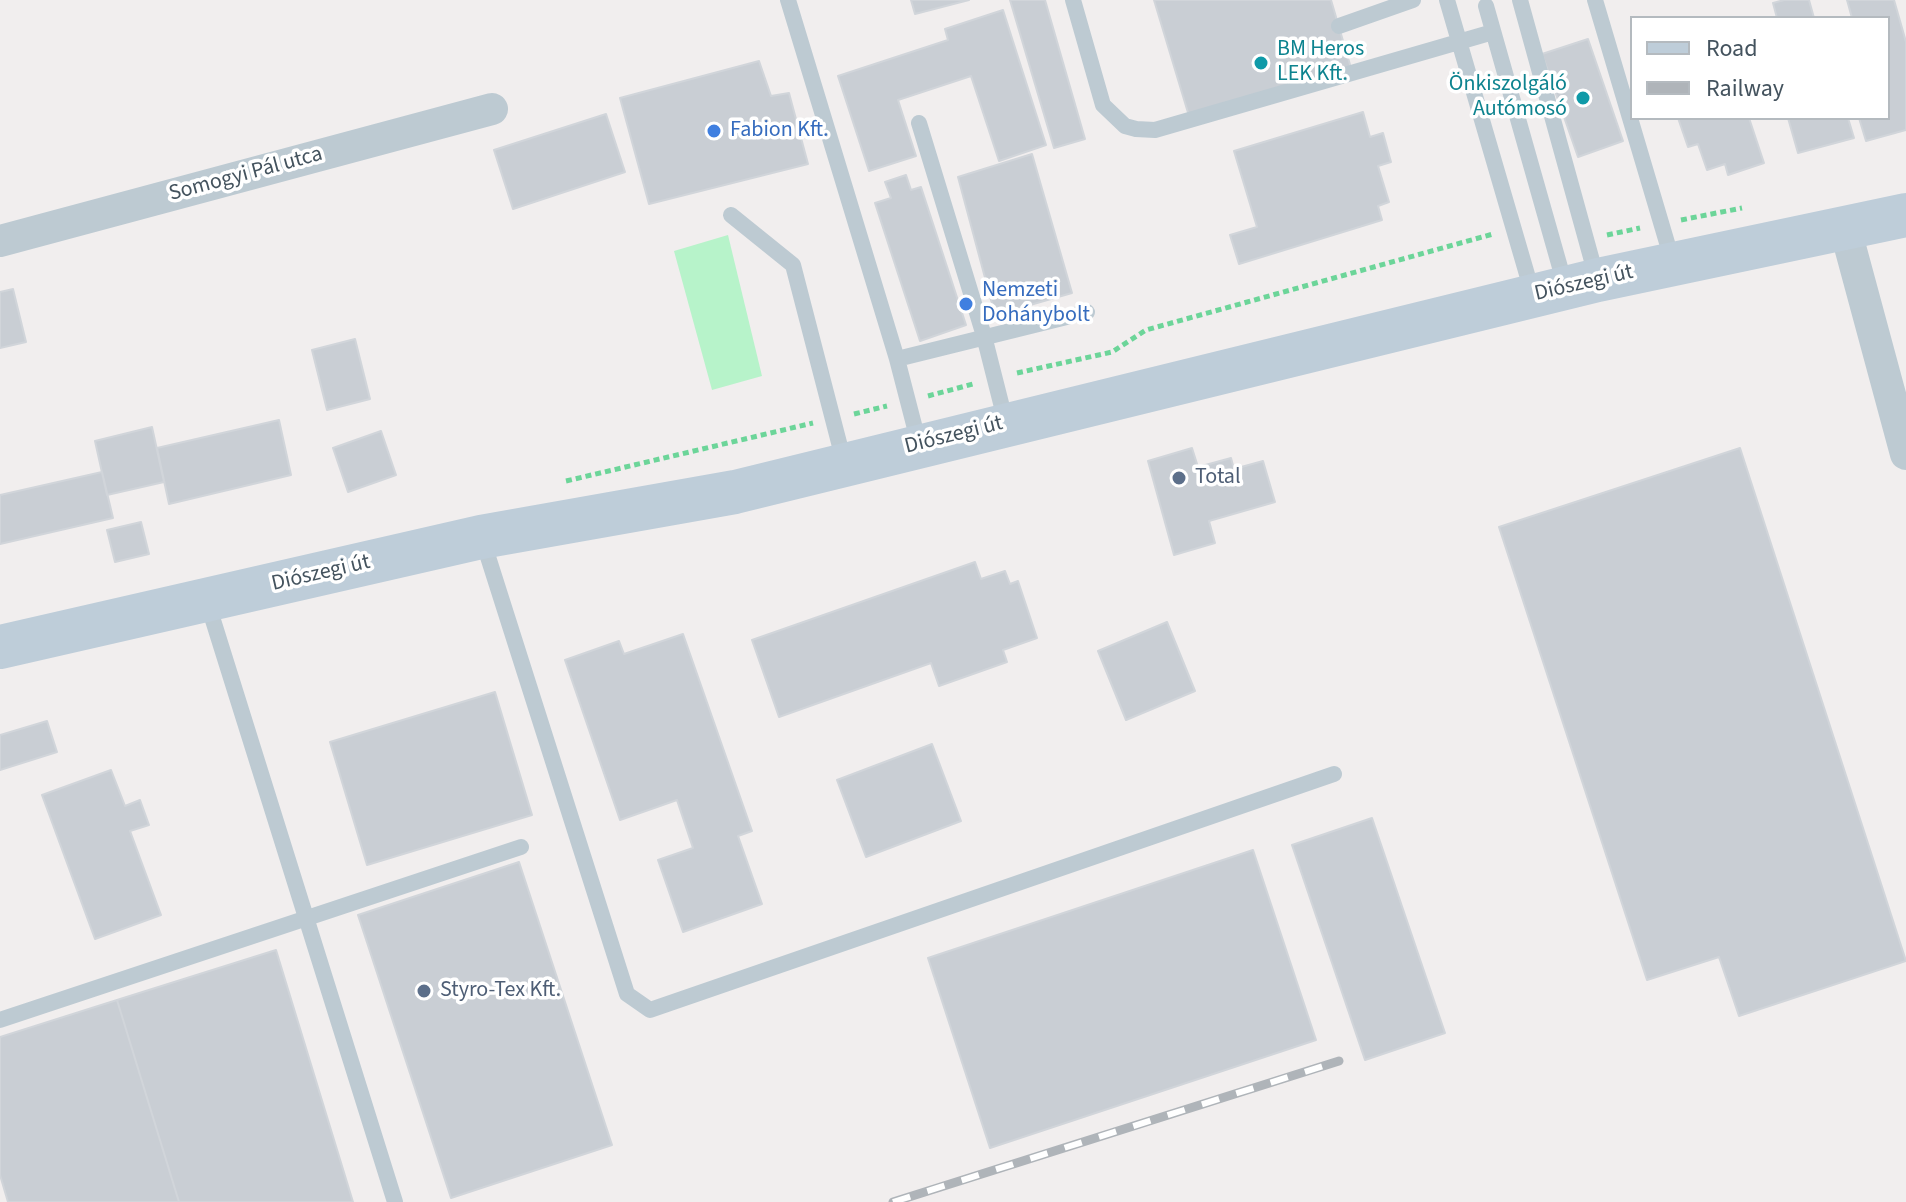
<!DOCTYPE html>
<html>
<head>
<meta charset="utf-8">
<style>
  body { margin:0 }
  #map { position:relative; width:1906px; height:1202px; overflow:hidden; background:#f1eeee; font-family:"Source Sans 3",sans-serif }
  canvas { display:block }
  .legend { position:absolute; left:1630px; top:16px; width:260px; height:104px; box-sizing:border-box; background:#fff; border:2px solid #b4babf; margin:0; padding:10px 14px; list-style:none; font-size:24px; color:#44535e }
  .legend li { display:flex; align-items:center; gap:16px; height:40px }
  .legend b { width:40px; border:2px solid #b4babf }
</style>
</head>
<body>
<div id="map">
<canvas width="1906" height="1202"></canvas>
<ul class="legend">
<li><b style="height:10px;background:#becdd9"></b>Road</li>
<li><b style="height:10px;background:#afb4b9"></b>Railway</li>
</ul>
</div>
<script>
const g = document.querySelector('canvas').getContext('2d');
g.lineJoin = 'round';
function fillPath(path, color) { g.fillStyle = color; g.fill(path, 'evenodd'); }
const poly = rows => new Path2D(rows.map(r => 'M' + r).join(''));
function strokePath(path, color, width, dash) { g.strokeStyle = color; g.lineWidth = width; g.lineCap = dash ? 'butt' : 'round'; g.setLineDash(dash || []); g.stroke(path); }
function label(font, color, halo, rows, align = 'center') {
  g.font = font + ' "Source Sans 3",sans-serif'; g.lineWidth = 7; g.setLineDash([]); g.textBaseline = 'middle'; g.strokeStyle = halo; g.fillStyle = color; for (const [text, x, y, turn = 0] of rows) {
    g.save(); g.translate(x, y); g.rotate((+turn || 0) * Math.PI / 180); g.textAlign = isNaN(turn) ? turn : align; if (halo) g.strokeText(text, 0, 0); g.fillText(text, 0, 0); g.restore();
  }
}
fillPath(poly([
  [728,235,762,376,712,390,674,251]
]), '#b7f3ca');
const building = poly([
  [911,0,969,0,915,14,911,0],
  [1010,0,1045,0,1085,139,1054,148,1010,0],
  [1154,0,1331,0,1351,68,1189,116,1154,0],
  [1784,0,1809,0,1814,18,1777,18,1773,3,1784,0],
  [1847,0,1894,0,1906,42,1906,130,1866,141,1859,118,1888,118,1888,18,1852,18,1847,0],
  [1003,10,1046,145,999,161,971,76,898,100,916,156,869,171,838,76,948,40,945,29,1003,10],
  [1588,39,1623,141,1578,157,1542,54,1588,39],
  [759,61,771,96,789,93,808,164,649,204,620,98,759,61],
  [1363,112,1370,137,1383,133,1391,162,1378,166,1389,202,1378,206,1382,220,1239,264,1230,235,1257,227,1234,151,1363,112],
  [606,114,625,172,513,209,494,150,606,114],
  [1678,118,1749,118,1764,163,1728,175,1725,164,1707,170,1698,144,1688,147,1678,118],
  [1788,118,1848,118,1854,138,1798,153,1788,118],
  [1032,154,1072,293,995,315,958,177,1032,154],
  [906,175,911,190,921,187,966,325,920,341,875,203,891,198,885,182,906,175],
  [13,289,26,342,0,348,0,292,13,289],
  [355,339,370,399,327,410,312,350,355,339],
  [279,420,291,475,169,504,157,448,279,420],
  [152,427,164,482,107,495,95,441,152,427],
  [381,431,396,475,348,492,333,448,381,431],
  [1192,448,1198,467,1231,458,1234,469,1263,461,1275,502,1209,521,1215,543,1174,555,1148,461,1192,448],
  [1740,448,1906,961,1739,1016,1719,957,1647,980,1499,527,1740,448],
  [102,472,113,518,0,544,0,495,102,472],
  [141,522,149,554,115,562,107,530,141,522],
  [975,562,981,579,1005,571,1010,584,1018,581,1037,638,1003,650,1007,662,939,686,931,663,779,717,752,640,975,562],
  [1167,622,1195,691,1126,720,1098,651,1167,622],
  [683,634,752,831,738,836,762,904,683,932,658,860,693,848,677,800,620,820,565,660,619,641,624,654,683,634],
  [495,692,532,815,367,865,330,742,495,692],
  [47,721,57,752,0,770,0,735,47,721],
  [932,744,961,821,866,857,837,780,932,744],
  [111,770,125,806,140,800,149,825,130,831,161,915,95,939,42,795,111,770],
  [1372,818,1445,1033,1365,1060,1292,845,1372,818],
  [1253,850,1316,1040,990,1148,928,958,1253,850],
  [519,862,612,1145,451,1198,358,915,519,862],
  [276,950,353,1202,179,1202,117,1000,276,950],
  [117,1000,179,1202,8,1202,0,1175,0,1037,117,1000]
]);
fillPath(building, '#c9ced4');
strokePath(building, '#d1d5da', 2);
strokePath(poly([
  [1681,220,1742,208],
  [1607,235,1640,228],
  [1017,373,1112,352,1146,330,1493,234],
  [928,396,973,384],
  [854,414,887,406],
  [566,481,813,423]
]), '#6cd599', 5, [6, 4]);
strokePath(poly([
  [788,0,897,359,919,444],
  [1073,0,1103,105,1125,126,1136,129,1155,130,1493,32],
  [1447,0,1533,295],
  [1520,0,1597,279],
  [1595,0,1673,263],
  [1486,6,1565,285],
  [1339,26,1413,0],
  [919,123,984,336,1006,423],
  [731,215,793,265,844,462],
  [897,359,1087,312],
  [482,538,627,994,650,1010,1334,774],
  [207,601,395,1202],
  [0,1020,521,847]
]), '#bdcad2', 16);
strokePath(poly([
  [1845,228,1906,454],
  [0,241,492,109]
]), '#bdcad2', 32);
strokePath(poly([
  [0,647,481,537,735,492,1598,280,1906,215]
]), '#becdd9', 44);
const rail = poly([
  [893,1202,1339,1061]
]);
strokePath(rail, '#afb4b9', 9);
strokePath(rail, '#fff', 6, [18]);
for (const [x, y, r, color] of [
  [1261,63,8,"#0f9aa8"],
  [1583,98,8,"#0f9aa8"],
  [714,131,8,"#3f7fe0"],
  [966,304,8,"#3f7fe0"],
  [1179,478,8,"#5c6f8a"],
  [424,991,8,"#5c6f8a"]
]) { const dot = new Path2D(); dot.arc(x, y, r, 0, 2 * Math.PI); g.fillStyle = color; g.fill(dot); strokePath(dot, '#fff', 3); }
label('22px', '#0d838f', '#fff', [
  ["BM Heros",1277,50],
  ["LEK Kft.",1277,75],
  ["Önkiszolgáló",1567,85,"right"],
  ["Autómosó",1567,110,"right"]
], 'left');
label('22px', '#366cbe', '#fff', [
  ["Fabion Kft.",730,131],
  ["Nemzeti",982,291],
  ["Dohánybolt",982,316]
], 'left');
label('22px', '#44535e', '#fff', [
  ["Somogyi Pál utca",246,175,-15],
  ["Diószegi út",1584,284,-13],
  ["Diószegi út",954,436,-14],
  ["Diószegi út",321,574,-13]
]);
label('22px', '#4e5e75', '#fff', [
  ["Total",1195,478],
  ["Styro-Tex Kft.",440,991]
], 'left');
</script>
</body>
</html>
